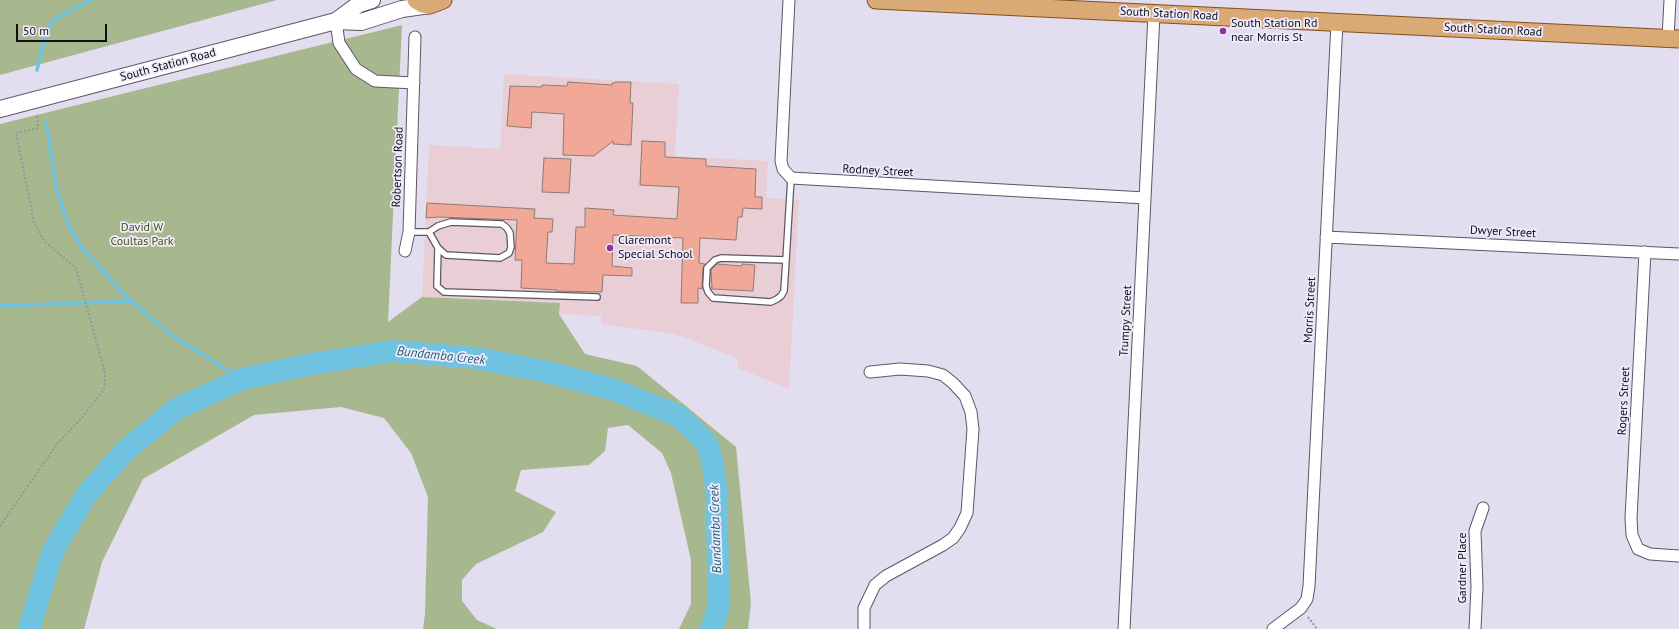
<!DOCTYPE html>
<html>
<head>
<meta charset="utf-8">
<style>
  body { margin:0 }
  #map { position:relative; width:1679px; height:629px; overflow:hidden; background:#e2ddef; font-family:"PT Sans",sans-serif }
  canvas { display:block }
  .scale { position:absolute; left:16px; top:24px; width:91px; height:18px; box-sizing:border-box; border:2px solid #100e13; border-top:0; padding-left:5px; font-size:12px; line-height:14px; white-space:nowrap; color:#100e13; -webkit-text-stroke:3px #f0ebfc; paint-order:stroke }
</style>
</head>
<body>
<div id="map">
<canvas width="1679" height="629"></canvas>
<div class="scale">50 m</div>
</div>
<script>
const g = document.querySelector('canvas').getContext('2d');
g.lineJoin = 'round';
function fillPath(path, color) { g.fillStyle = color; g.fill(path, 'evenodd'); }
const poly = rows => new Path2D(rows.map(r => 'M' + r).join(''));
function strokePath(path, color, width, dash) { g.strokeStyle = color; g.lineWidth = width; g.lineCap = dash ? 'butt' : 'round'; g.setLineDash(dash || []); g.stroke(path); }
function label(font, color, halo, rows, align = 'center') {
  g.font = font + ' "PT Sans",sans-serif'; g.lineWidth = 3.5; g.setLineDash([]); g.textBaseline = 'middle'; g.strokeStyle = halo; g.fillStyle = color; for (const [text, x, y, turn = 0] of rows) {
    g.save(); g.translate(x, y); g.rotate((+turn || 0) * Math.PI / 180); g.textAlign = isNaN(turn) ? turn : align; if (halo) g.strokeText(text, 0, 0); g.fillText(text, 0, 0); g.restore();
  }
}
fillPath(poly([
  [504,74,679,84,675,156,768,161,766,198,799,200,789,389,738,368,737,358,675,334,601,324,601,316,559,314,560,303,422,297,429,145,500,149]
]), '#e9cfd5');
fillPath(poly([
  [0,0,277,0,0,75],
  [402,25,388,322,422,297,560,303,559,314,585,354,637,366,736,447,751,603,748,629,679,629,691,604,691,560,671,473,662,453,628,425,608,428,605,451,589,465,521,470,515,491,556,512,543,532,476,564,462,580,462,601,477,620,497,629,423,629,425,614,428,497,411,453,384,418,341,407,254,415,143,479,102,562,84,629,0,629,0,124]
]), '#a8b88e');
strokePath(poly([
  [37,70,42,48,53,20,91,0],
  [46,122,57,190,68,224,82,248,125,295,171,335,242,379],
  [0,306,131,301]
]), '#70c3e1', 3.5);
strokePath(poly([
  [29,629,53,551,86,495,125,451,176,409,242,379,311,364,393,351,475,358,544,371,615,390,679,416,707,443,713,464,716,488,719,606,711,629]
]), '#70c3e1', 22);
const building = poly([
  [568,82,612,85,612,83,615,83,615,82,631,82,630,103,633,103,631,145,613,144,613,141,594,156,563,155,564,114,532,112,531,128,507,126,510,86,542,87,542,85,567,86,568,82],
  [642,141,665,142,665,157,706,159,706,166,756,169,755,197,762,197,762,209,743,208,742,217,738,217,736,240,700,238,699,263,705,264,703,268,702,289,698,288,698,303,681,303,683,238,613,235,612,266,632,268,632,276,603,275,602,292,556,291,557,290,521,288,522,260,515,260,517,220,439,217,426,218,427,203,535,209,534,218,553,219,552,232,548,232,546,263,574,264,576,227,585,227,585,208,614,210,613,215,677,219,679,187,640,185,642,141],
  [544,158,571,159,569,193,542,192,544,158],
  [717,264,742,266,742,264,755,265,753,291,712,289,711,270,717,264]
]);
fillPath(building, '#f2a896');
strokePath(building, '#8d7b76', 1);
const service = poly([
  [409,232,429,232,438,226,451,222,502,224,507,228,510,233,511,247,509,253,500,258,446,255,438,248,429,232],
  [438,248,437,286,444,292,597,297],
  [786,260,721,258,715,260,707,268,706,286,708,292,713,298,771,302,777,299,781,296,784,291,786,260,791,178]
]);
const minor = poly([
  [789,0,781,161,783,169,791,178,1145,198],
  [336,21,339,43,356,69,375,81,414,83],
  [1668,38,1670,0],
  [1326,237,1679,254],
  [405,251,409,232,415,37],
  [1645,252,1631,518,1632,535,1638,549,1650,554,1679,556],
  [864,629,864,608,875,585,886,576,943,545,953,538,960,528,967,513,973,429,971,412,965,396,953,383,943,375,928,371,900,369,870,372],
  [1124,629,1154,14],
  [1273,629,1301,608,1307,599,1309,586,1337,22],
  [1475,629,1477,587,1475,531,1483,508]
]);
const secondary = poly([
  [336,21,359,4,372,0],
  [0,109,336,21,361,22,402,9,430,5]
]);
const primary = poly([
  [416,0,423,4,430,5,443,0],
  [876,0,1679,39]
]);
strokePath(service, '#5b5765', 8);
strokePath(minor, '#5b5765', 13);
strokePath(secondary, '#5b5765', 18);
strokePath(primary, '#844f18', 19);
strokePath(poly([
  [0,526,57,444,81,419,104,389,105,380,105,373,76,268,45,242,34,222,16,133,38,128,37,114],
  [1308,617,1317,629]
]), '#9793a0', 2, [2, 2]);
strokePath(service, '#fff', 5.5);
strokePath(minor, '#fff', 11);
strokePath(secondary, '#fff', 16);
strokePath(primary, '#daaa76', 17);
for (const [x, y, r, color] of [
  [1223,31,4,"#91329a"],
  [610,248,4,"#91329a"]
]) { const dot = new Path2D(); dot.arc(x, y, r, 0, 2 * Math.PI); g.fillStyle = color; g.fill(dot); strokePath(dot, '#f0ebfc', 1.5); }
label('12px', '#100e13', '#f0ebfc', [
  ["South Station Road",1169,14,3],
  ["South Station Road",1493,30,3],
  ["South Station Road",168,65,-15],
  ["Robertson Road",398,167,-88],
  ["Rodney Street",878,171,3],
  ["Dwyer Street",1503,232,3],
  ["Morris Street",1310,310,-87],
  ["Trumpy Street",1126,321,-87],
  ["Rogers Street",1624,401,-87],
  ["Gardner Place",1463,568,-90]
]);
label('12px', '#100e13', '#f0ebfc', [
  ["South Station Rd",1231,24],
  ["near Morris St",1231,38],
  ["Claremont",618,241],
  ["Special School",618,255]
], 'left');
label('12px', '#41550e', '#f0ebfc', [
  ["David W",142,228],
  ["Coultas Park",142,242]
]);
label('italic 13px', '#1f6076', '#f0ebfc', [
  ["Bundamba Creek",441,356,6],
  ["Bundamba Creek",716,529,-92]
]);
</script>
</body>
</html>
